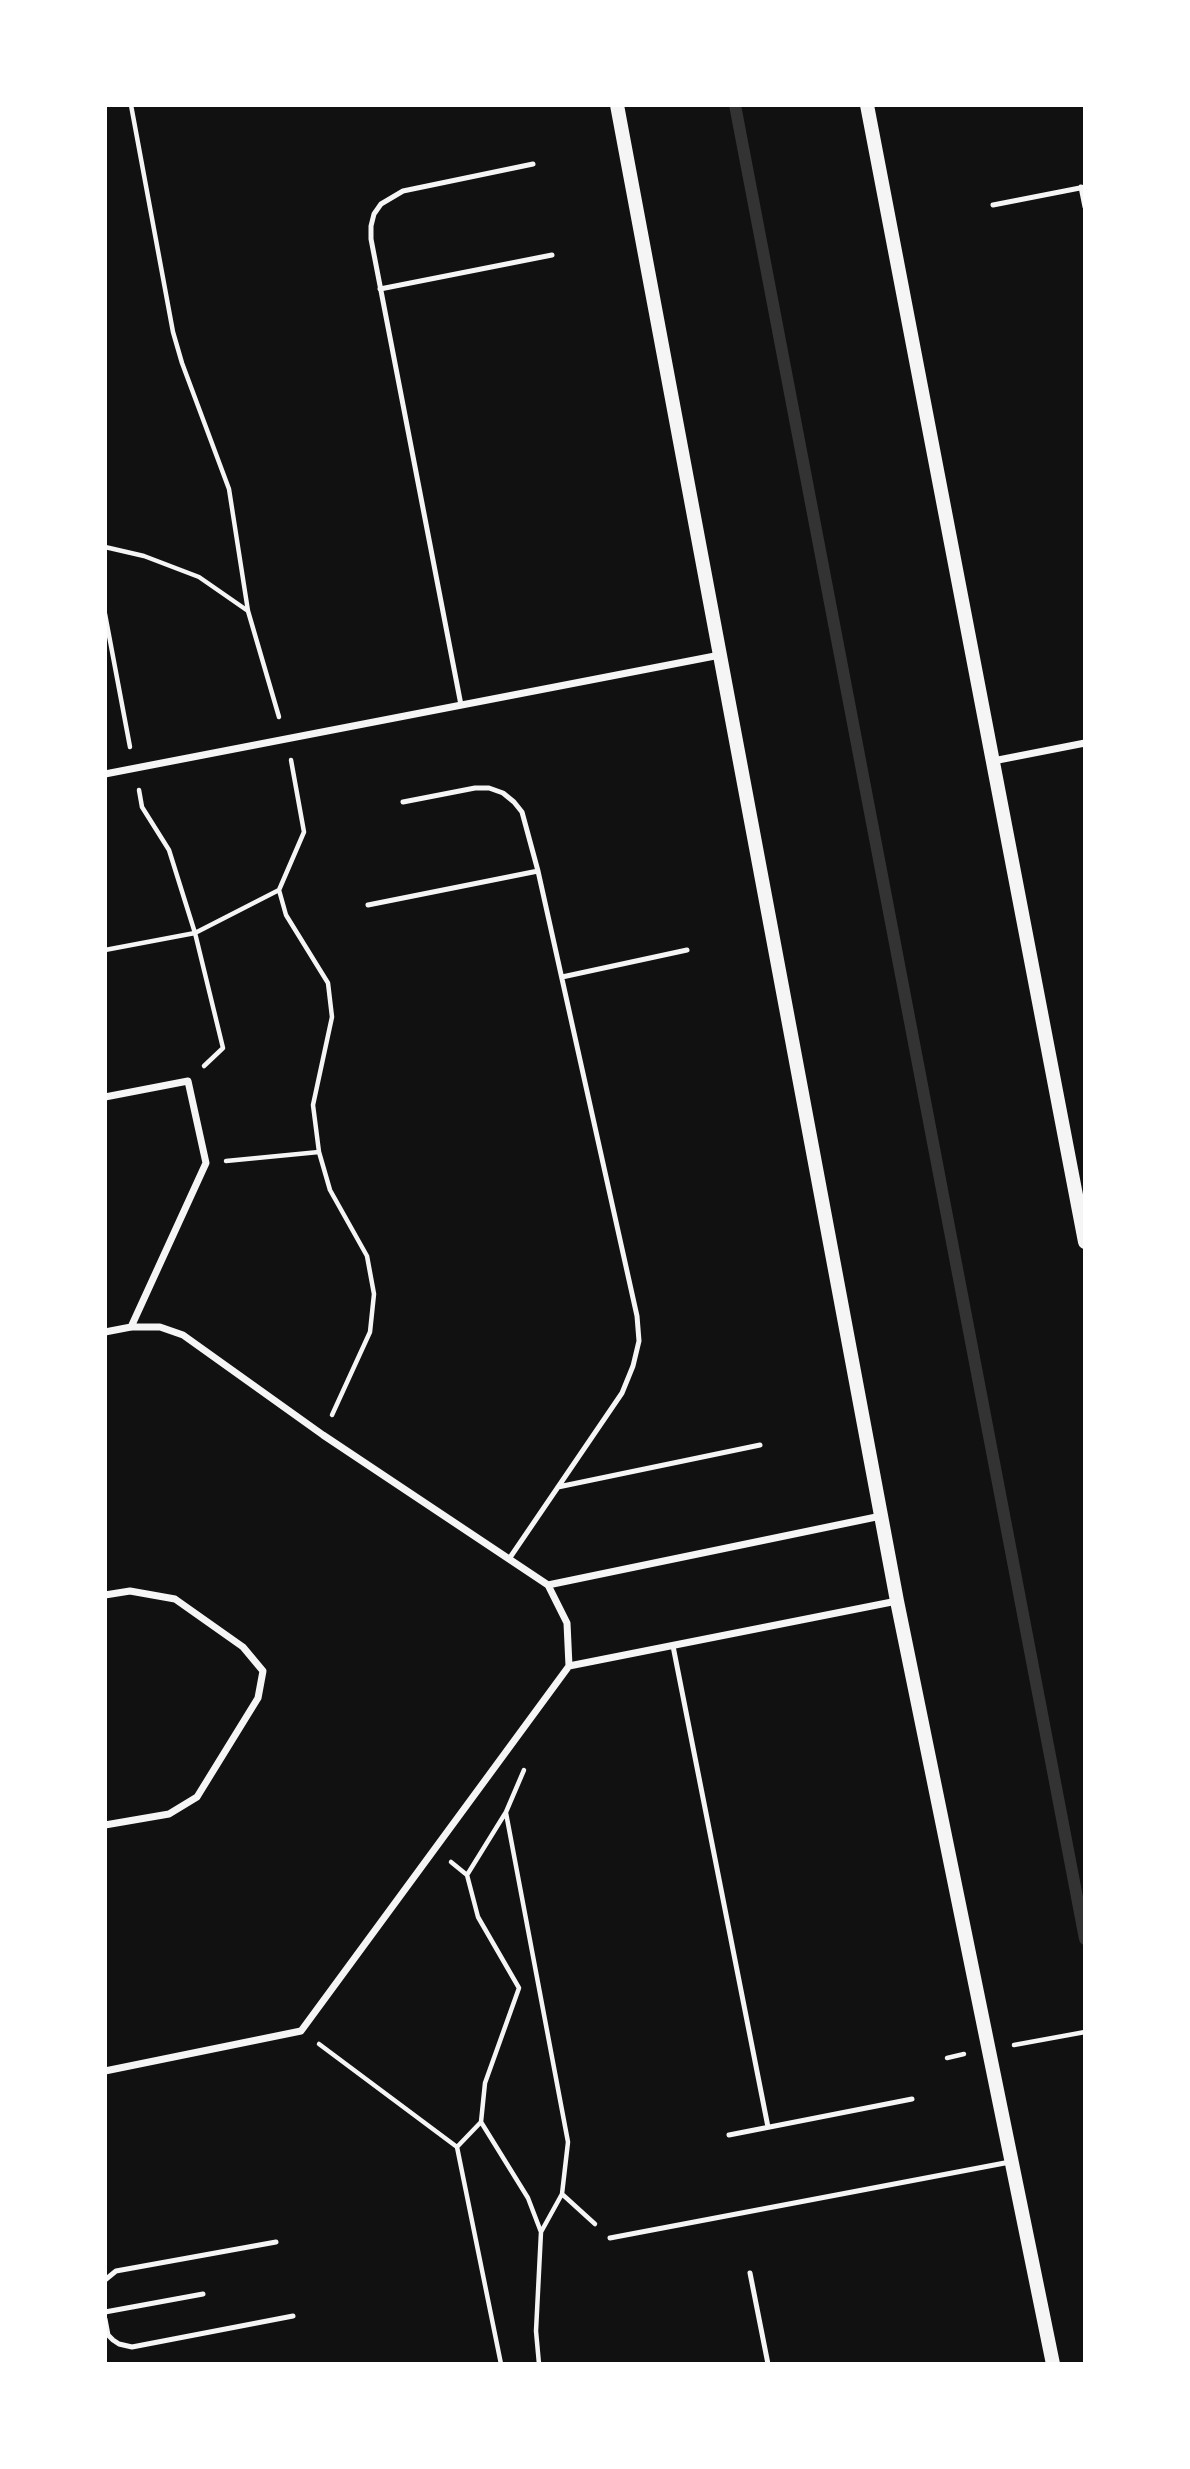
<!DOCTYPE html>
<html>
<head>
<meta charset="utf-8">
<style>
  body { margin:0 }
  #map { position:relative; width:1190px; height:2469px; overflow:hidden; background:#111; font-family:"Fira Sans Condensed",sans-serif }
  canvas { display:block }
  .frame { position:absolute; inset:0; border:107px solid #fff; pointer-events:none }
</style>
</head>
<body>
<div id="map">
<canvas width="1190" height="2469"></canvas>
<div class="frame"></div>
</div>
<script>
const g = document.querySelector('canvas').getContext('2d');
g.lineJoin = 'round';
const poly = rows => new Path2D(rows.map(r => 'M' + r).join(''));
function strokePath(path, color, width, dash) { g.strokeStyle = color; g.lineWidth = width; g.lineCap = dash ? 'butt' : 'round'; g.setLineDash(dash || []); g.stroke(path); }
strokePath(poly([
  [735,105,1085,1939]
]), '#333', 12);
strokePath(poly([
  [131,105,173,332,182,363,229,489,248,611,279,717],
  [105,547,144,556,199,577,248,611],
  [105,614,130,747],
  [291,760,304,832,279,890,286,915,328,983,332,1017,313,1105,319,1152,330,1190,367,1256,374,1294,370,1332,332,1415],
  [139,790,142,807,169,850,195,933,223,1048,204,1066],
  [105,950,195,933,279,890],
  [226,1161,319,1152],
  [524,1770,506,1812,467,1875,478,1917,519,1988,485,2083,481,2122,528,2198,541,2232,536,2331,539,2364],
  [506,1813,568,2142,562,2194,541,2232],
  [451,1862,467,1875],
  [319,2044,457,2147,501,2364],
  [1014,2045,1085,2032],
  [947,2058,964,2054],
  [457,2147,481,2122],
  [562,2194,595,2224]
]), '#f5f5f5', 4.5);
strokePath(poly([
  [1081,187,1085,207],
  [993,205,1085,187],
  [380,289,552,255],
  [461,705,371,239,371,226,374,214,381,204,403,191,533,164],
  [403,802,475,788,489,788,503,793,514,802,522,812,538,871,637,1316,639,1341,633,1366,622,1393,509,1559],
  [368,905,538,871],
  [562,977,687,950],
  [558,1487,760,1445],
  [673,1646,768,2127],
  [729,2135,912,2099],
  [610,2238,1010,2162],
  [750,2273,768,2364],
  [105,2280,116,2271,276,2242],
  [105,2312,203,2294],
  [105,2319,108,2335,113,2340,119,2344,132,2347,293,2316]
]), '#f5f5f5', 5);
strokePath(poly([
  [993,761,1085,743],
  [105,774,720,655],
  [105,1097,188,1081,206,1163,131,1327],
  [105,1332,131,1327,160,1327,183,1335,323,1435,548,1585,567,1623,569,1666,301,2031,105,2071],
  [548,1585,881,1516],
  [105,1595,130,1591,175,1599,243,1647,263,1671,258,1698,197,1797,169,1814,105,1825],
  [569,1666,897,1601]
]), '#f5f5f5', 7);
strokePath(poly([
  [617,105,897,1601,1053,2364],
  [867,105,1085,1242]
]), '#f5f5f5', 14);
</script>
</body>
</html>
